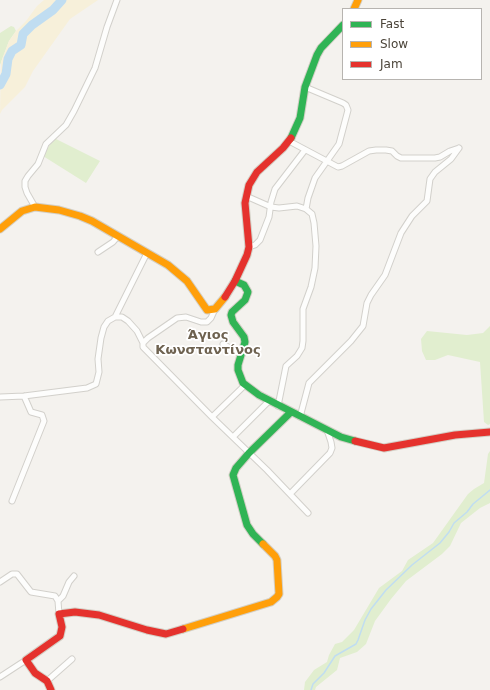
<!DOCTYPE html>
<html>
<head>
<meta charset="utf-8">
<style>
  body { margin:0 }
  #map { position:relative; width:490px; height:690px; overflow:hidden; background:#f4f2ee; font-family:"DejaVu Sans",sans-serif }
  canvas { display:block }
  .legend { position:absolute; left:342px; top:8px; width:140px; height:72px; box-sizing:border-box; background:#fff; border:1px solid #b7b4b0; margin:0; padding:5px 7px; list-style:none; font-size:12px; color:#4b4439 }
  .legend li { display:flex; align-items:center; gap:8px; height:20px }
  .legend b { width:20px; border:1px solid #b7b4b0 }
</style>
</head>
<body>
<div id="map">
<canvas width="490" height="690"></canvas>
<ul class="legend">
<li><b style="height:5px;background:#30b455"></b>Fast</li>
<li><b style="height:5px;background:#ff9f0a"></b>Slow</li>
<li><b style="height:5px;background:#e5322d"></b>Jam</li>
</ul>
</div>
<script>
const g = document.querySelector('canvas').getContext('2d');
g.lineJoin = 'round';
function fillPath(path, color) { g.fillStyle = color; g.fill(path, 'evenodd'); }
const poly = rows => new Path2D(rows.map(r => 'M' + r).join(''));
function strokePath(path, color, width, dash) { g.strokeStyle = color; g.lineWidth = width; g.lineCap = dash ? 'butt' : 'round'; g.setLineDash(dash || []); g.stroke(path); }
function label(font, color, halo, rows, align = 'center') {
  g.font = font + ' "DejaVu Sans",sans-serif'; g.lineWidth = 3.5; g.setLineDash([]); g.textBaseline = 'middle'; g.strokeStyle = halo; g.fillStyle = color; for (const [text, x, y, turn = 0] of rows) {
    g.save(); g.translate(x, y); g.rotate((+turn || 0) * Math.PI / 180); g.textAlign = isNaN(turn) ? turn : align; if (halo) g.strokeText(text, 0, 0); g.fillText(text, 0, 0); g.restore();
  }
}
fillPath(poly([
  [11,26,14,27,16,31,9,41,0,65,0,33],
  [54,138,100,161,86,183,43,156],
  [490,326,490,424,488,425,484,422,480,362,448,355,435,360,426,360,422,351,421,339,427,331,467,335,483,333],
  [490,451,490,503,480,508,461,523,450,546,442,554,406,581,391,599,375,621,366,644,357,652,340,658,337,670,316,687,315,690,304,690,305,682,314,670,327,662,329,655,335,644,342,642,354,630,379,588,402,571,408,560,433,543,468,494,474,489,484,483,488,454]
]), '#e1eecf');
fillPath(poly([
  [44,0,98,0,70,19,33,71,25,87,2,110,0,114,1,62,9,41,16,31,26,21,37,6]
]), '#f7f0da');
strokePath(poly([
  [311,690,313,684,324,673,335,656,356,644,358,640,365,620,371,609,386,590,412,565,440,543,449,532,454,523,467,512,473,504,490,490]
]), '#c0ddf1', 1.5);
strokePath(poly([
  [0,85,6,74,8,59,12,51,21,45,23,34,32,25,53,10,62,0]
]), '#c0ddf1', 9);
const street = poly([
  [289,141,338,167,342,166,369,151,376,150,386,150,392,151,397,156,401,158,435,158,440,157,450,151,459,148],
  [246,196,271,207,279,208,297,206,306,209],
  [35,207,27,193,25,187,25,181,28,176,38,164,46,144,66,125,74,111,95,68,107,27,117,0],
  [249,247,255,245,260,240,269,217,271,202,275,189,305,150],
  [98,252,113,242,118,236],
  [115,317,147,253],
  [223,344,242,355],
  [245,385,212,417,267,470,308,513],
  [0,397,24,396,87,388,96,384,99,372,98,359,101,338,104,327,108,321,115,317,122,317,128,321,137,331,143,343],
  [278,406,286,366,297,356,302,348,303,341,303,309,311,287,315,268,316,246,314,223,312,214,306,209,308,198,315,178,339,144,348,110,346,105,343,103,305,87],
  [212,417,143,347,143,343,148,338,177,318,186,317,201,322,207,322,211,318,215,309],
  [300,417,309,383,351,341,363,326,367,303,371,295,385,275,401,233,412,216,427,201,430,179,435,172,451,159,459,148],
  [233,437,269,401],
  [290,494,330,453,332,448,331,442,327,430],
  [12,501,44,421,42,415,31,412,24,396],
  [0,582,12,574,17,574,31,592,55,596,58,601,59,614],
  [58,601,63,596,69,582,74,576],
  [0,677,26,660],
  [47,681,72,659]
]);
const fast = poly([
  [291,138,300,118,305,87,317,55,321,48,343,25],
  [235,281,244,285,248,292,245,300,232,312,231,315,233,322,244,337,245,342,238,365,238,370,243,383,259,395,341,437,355,441],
  [263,544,253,534,247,525,233,475,236,468,249,453,291,412]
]);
const slow = poly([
  [354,9,358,0],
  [0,229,22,211,35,207,59,210,80,216,92,221,168,265,187,281,207,310,215,309,225,297],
  [183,629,271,602,277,597,279,594,277,560,275,556,263,544]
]);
const jam = poly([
  [225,297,235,281,247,255,249,247,245,203,249,185,257,172,283,148,291,138],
  [355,441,384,448,455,435,490,432],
  [51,690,47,681,35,673,26,660,60,636,62,627,59,614,75,612,99,615,147,630,166,634,183,629]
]);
strokePath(street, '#d2d0cb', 7);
strokePath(fast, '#d3cfc5', 9);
strokePath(slow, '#d3cfc5', 9);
strokePath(jam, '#d3cfc5', 9);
strokePath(street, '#fdfdfc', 5);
strokePath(fast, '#30b455', 7);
strokePath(slow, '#ff9f0a', 7);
strokePath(jam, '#e5322d', 7);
label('bold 13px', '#6e6250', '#fff', [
  ["Άγιος",208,336],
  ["Κωνσταντίνος",208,351]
]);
</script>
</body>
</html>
